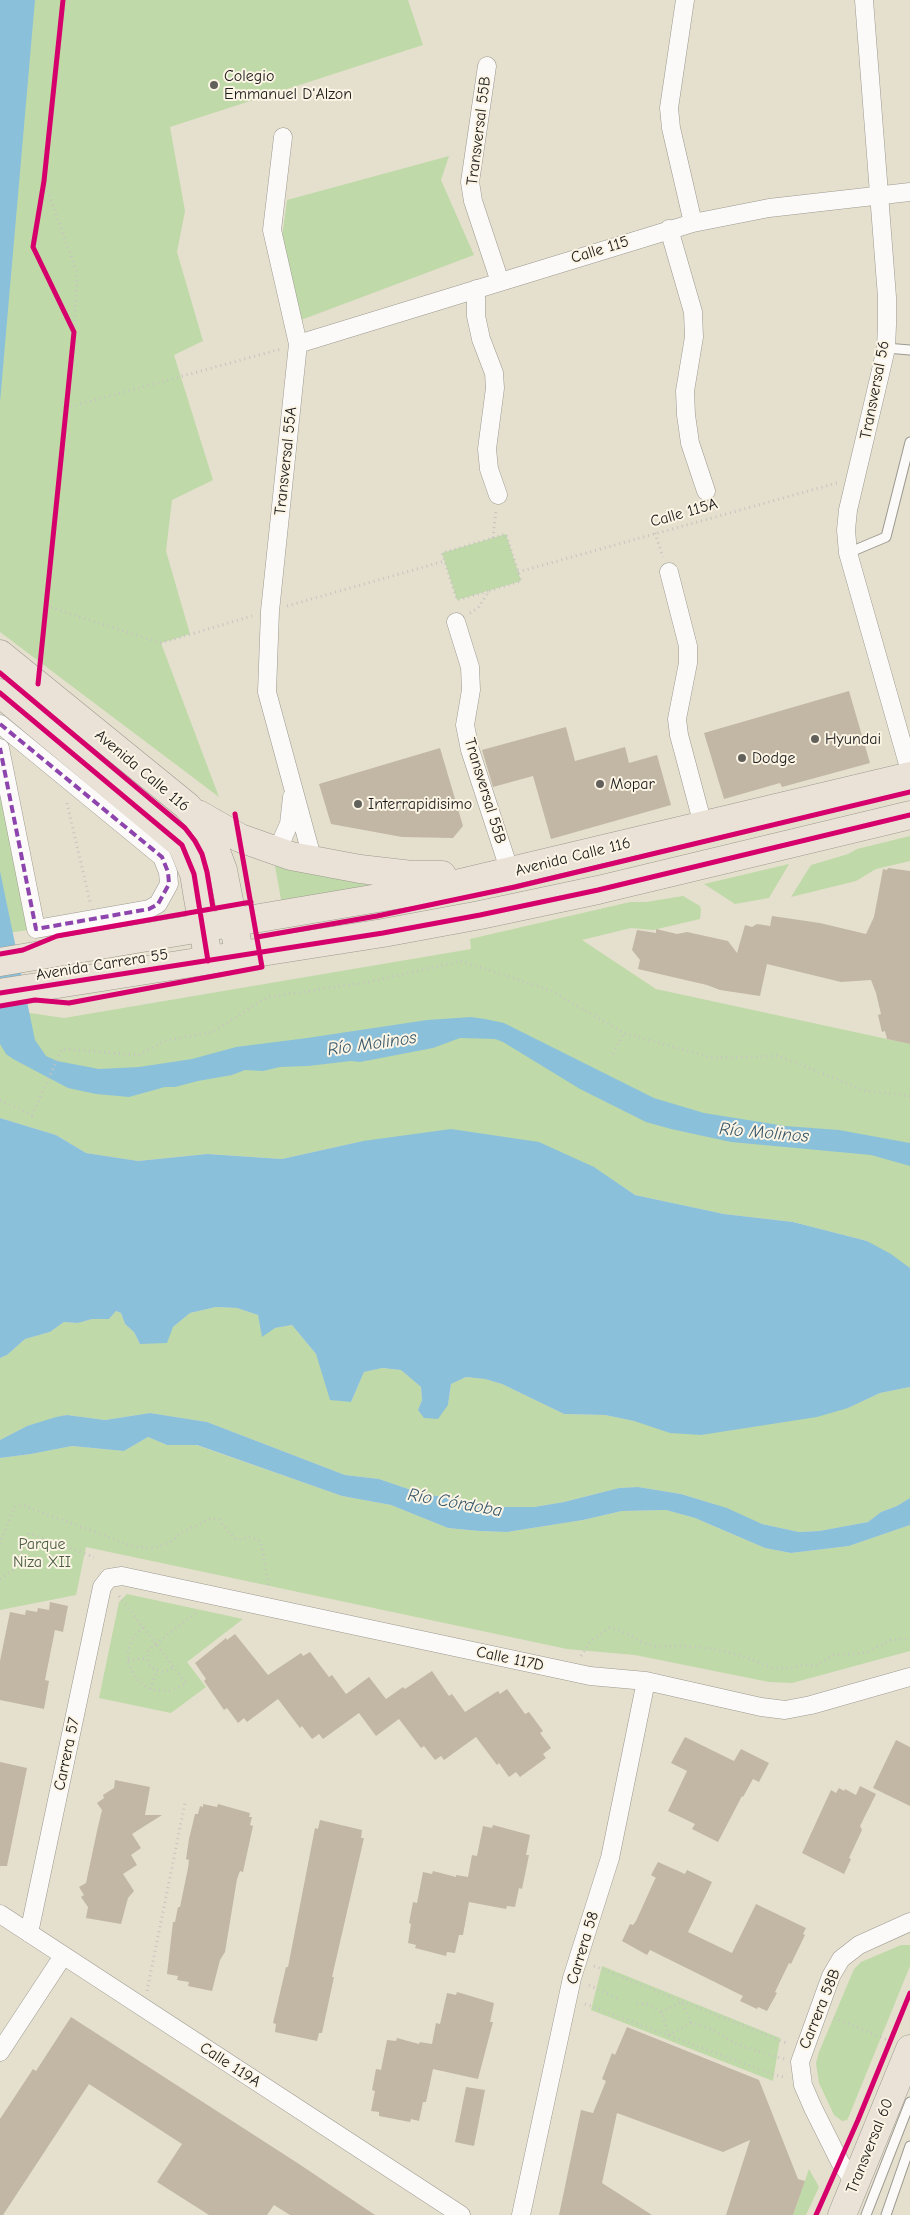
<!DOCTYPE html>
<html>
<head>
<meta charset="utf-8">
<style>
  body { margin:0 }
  canvas { display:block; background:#e5dfce }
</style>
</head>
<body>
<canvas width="910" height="2215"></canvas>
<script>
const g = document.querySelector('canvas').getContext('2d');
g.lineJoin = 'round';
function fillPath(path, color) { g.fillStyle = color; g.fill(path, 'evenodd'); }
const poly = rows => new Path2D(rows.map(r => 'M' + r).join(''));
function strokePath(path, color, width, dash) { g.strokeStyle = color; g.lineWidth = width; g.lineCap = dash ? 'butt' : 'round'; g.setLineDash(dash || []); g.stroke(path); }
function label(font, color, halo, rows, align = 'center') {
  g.font = font + ' "Comic Neue",sans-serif'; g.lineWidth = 4; g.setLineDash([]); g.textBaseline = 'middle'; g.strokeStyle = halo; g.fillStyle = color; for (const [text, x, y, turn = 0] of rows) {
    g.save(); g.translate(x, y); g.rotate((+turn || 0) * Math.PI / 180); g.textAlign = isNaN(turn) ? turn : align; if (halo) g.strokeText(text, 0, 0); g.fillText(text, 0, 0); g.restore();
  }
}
fillPath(poly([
  [0,0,408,0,423,45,170,127,185,211,177,252,203,341,174,355,213,480,172,500,166,551,190,634,161,643,219,797,0,632],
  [449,156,441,180,474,255,301,320,282,237,287,200],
  [506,534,521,581,457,600,442,553],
  [0,748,36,929,0,934],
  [910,836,910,861,876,869,856,881,791,897,811,865,848,854,857,849],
  [789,864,769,898,735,904,704,884],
  [275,866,384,888,282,905],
  [683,896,700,906,701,910,700,919,653,930,631,928,582,940,656,989,910,1044,910,1268,867,1241,793,1222,724,1214,635,1195,593,1167,363,1141,282,1159,207,1154,138,1161,86,1153,56,1135,0,1118,0,1018,30,1013,64,1018,471,949,470,939,630,902,646,902],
  [216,1307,237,1308,258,1315,275,1328,292,1325,316,1354,322,1369,351,1402,364,1372,381,1368,401,1370,421,1387,422,1400,418,1410,448,1405,451,1384,466,1377,485,1379,502,1384,564,1414,605,1415,634,1421,848,1408,880,1393,910,1387,910,1498,897,1506,881,1512,868,1522,819,1531,799,1532,762,1524,714,1504,681,1494,638,1487,619,1488,564,1502,534,1507,476,1507,457,1499,423,1494,379,1479,345,1475,207,1422,150,1413,105,1420,67,1415,27,1426,0,1440,0,1358,7,1355,25,1339,50,1332,64,1322,78,1323,92,1319,109,1319,116,1311,121,1313,125,1324,134,1332,140,1344,173,1327,190,1313],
  [148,1437,167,1445,196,1445,342,1496,391,1505,448,1528,479,1531,507,1532,583,1520,622,1511,666,1510,695,1518,765,1548,791,1553,849,1546,910,1525,910,1651,792,1683,769,1682,635,1655,567,1649,86,1547,76,1595,0,1610,0,1458,31,1454,72,1446,124,1451],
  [127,1594,243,1619,187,1662,206,1687,171,1713,99,1698,119,1602],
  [901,1945,910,1945,910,1966,849,2116,847,2120,842,2121,834,2115,819,2083,816,2063,819,2052,854,1969,861,1962],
  [602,1966,780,2038,773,2081,591,2010],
  [809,2169,819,2187,806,2215,793,2215]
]), '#bfdaa8');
fillPath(poly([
  [0,0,35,0,0,402],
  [0,871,35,1040,46,1056,57,1061,99,1069,139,1067,192,1059,236,1047,307,1038,427,1020,471,1017,485,1019,504,1023,654,1098,704,1113,785,1126,839,1130,910,1143,910,1166,871,1155,731,1142,671,1129,646,1122,580,1089,503,1042,495,1039,460,1038,433,1048,360,1062,351,1061,308,1066,280,1067,263,1071,245,1070,232,1075,198,1081,175,1087,165,1087,129,1097,96,1094,68,1088,13,1059,6,1054,0,1044],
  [0,1118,56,1135,86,1153,138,1161,207,1154,282,1159,363,1141,451,1129,539,1142,594,1167,635,1195,724,1214,793,1222,867,1241,891,1254,910,1268,910,1387,880,1393,848,1408,817,1417,701,1435,670,1433,634,1421,605,1415,564,1414,502,1384,485,1379,466,1377,451,1384,448,1405,438,1419,424,1418,418,1410,422,1400,421,1387,401,1370,382,1368,364,1372,351,1402,330,1400,316,1354,292,1325,275,1328,262,1337,258,1315,237,1308,216,1307,190,1313,173,1327,167,1343,140,1344,134,1332,125,1324,121,1313,116,1311,109,1319,92,1319,78,1323,64,1322,50,1332,25,1339,7,1355,0,1358],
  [150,1413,207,1422,345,1475,379,1479,423,1494,457,1499,476,1507,534,1507,564,1502,619,1488,638,1487,681,1494,727,1508,762,1524,799,1532,819,1531,868,1522,881,1512,897,1506,910,1498,910,1525,849,1546,791,1553,765,1548,695,1518,666,1510,622,1511,583,1520,507,1532,479,1531,448,1528,391,1505,342,1496,197,1445,167,1445,148,1437,124,1451,72,1446,31,1454,0,1458,0,1440,27,1426,56,1417,67,1415,105,1420]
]), '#8bc0da');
fillPath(poly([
  [849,691,870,763,782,787,780,783,724,799,704,733],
  [566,727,575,761,625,747,629,763,657,755,671,805,551,839,533,776,493,787,482,750],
  [440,748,463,826,453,838,402,837,331,824,319,784],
  [888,868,910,871,910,1044,887,1039,885,1031,882,1032,878,1015,881,1014,876,993,871,980,841,982,767,964,760,996,720,990,707,985,638,969,640,960,632,950,637,930,656,933,656,929,677,934,687,932,728,941,737,953,745,925,752,927,757,924,770,926,772,916,820,923,866,934,874,917,883,869,887,870],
  [50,1602,68,1606,63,1632,55,1630,45,1680,49,1681,44,1709,0,1700,0,1661,10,1612,25,1615,26,1610,37,1612,38,1608,49,1610],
  [235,1634,268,1675,301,1653,303,1656,310,1652,329,1677,332,1675,346,1694,369,1677,386,1699,403,1687,405,1689,432,1671,449,1696,452,1694,465,1712,498,1691,500,1694,507,1689,525,1714,529,1712,543,1731,540,1733,551,1748,543,1754,546,1758,520,1777,516,1772,509,1777,499,1763,497,1765,476,1737,444,1760,441,1756,435,1760,424,1746,421,1748,399,1719,376,1736,359,1713,323,1739,319,1734,312,1739,302,1726,300,1728,278,1699,247,1722,244,1718,238,1723,227,1708,224,1710,204,1681,206,1679,195,1663,226,1638,227,1640],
  [685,1737,734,1761,741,1749,769,1763,759,1782,753,1779,743,1797,742,1796,718,1842,692,1829,695,1824,668,1811,687,1771,671,1763],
  [896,1740,910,1747,910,1806,873,1788],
  [0,1762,27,1768,7,1866,0,1866],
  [115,1780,150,1787,145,1815,162,1815,132,1834,141,1848,131,1855,137,1865,123,1874,134,1891,128,1898,121,1924,86,1918,88,1907,81,1897,84,1895,79,1887,86,1883,97,1831,102,1810,97,1803,104,1798,103,1795,114,1788],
  [860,1786,876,1794,860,1826,862,1830,849,1858,851,1859,844,1874,802,1853,831,1790,836,1793,839,1788,844,1791,845,1789,856,1795],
  [203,1804,217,1807,218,1804,250,1813,249,1817,252,1817,250,1825,253,1826,243,1872,240,1871,237,1879,225,1952,220,1960,212,1991,188,1986,189,1982,177,1980,178,1976,167,1974,173,1922,175,1922,178,1907,180,1907,188,1868,189,1860,186,1859,189,1839,195,1814,198,1814,200,1806,203,1807],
  [320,1820,362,1830,361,1838,364,1838,332,1977,334,1977,322,2033,319,2033,317,2041,275,2032,276,2024,273,2023,286,1967,288,1967,315,1828,318,1829],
  [493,1825,530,1835,526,1855,529,1855,522,1889,519,1888,515,1907,507,1906,506,1909,469,1902,463,1935,459,1935,455,1953,447,1952,446,1956,415,1948,416,1945,408,1943,411,1924,409,1923,413,1902,417,1903,423,1872,432,1874,433,1871,456,1877,456,1875,468,1877,472,1855,477,1856,483,1826,492,1828],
  [658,1862,685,1874,687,1870,712,1882,688,1932,732,1953,756,1904,806,1928,803,1934,805,1935,791,1964,789,1963,775,1992,777,1993,767,2011,758,2007,757,2009,740,2001,743,1996,650,1950,647,1955,622,1941,630,1924,633,1925,636,1921,655,1879,656,1878,651,1875],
  [457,1992,494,2003,490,2022,493,2022,478,2079,433,2069,426,2102,423,2102,419,2121,411,2119,410,2122,379,2116,379,2112,371,2111,375,2091,372,2090,376,2069,381,2070,387,2040,396,2041,397,2038,419,2044,420,2042,432,2044,436,2023,440,2024,447,1993,456,1995],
  [71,2017,299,2164,375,2215,290,2215,274,2205,267,2215,209,2215,157,2182,182,2144,89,2084,3,2215,0,2215,0,2119,33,2069,36,2071],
  [627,2027,759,2080,798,2179,805,2181,793,2215,726,2215,750,2140,723,2152,617,2113,602,2183,652,2215,559,2215,581,2110,593,2113,606,2081,602,2079,612,2053,615,2055],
  [466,2087,485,2090,474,2146,455,2142]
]), '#c2b7a4');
const lane = poly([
  [886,348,910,350],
  [848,553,886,537,910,442],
  [866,2215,910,2102],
  [886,2215,910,2146]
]);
const street = poly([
  [685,0,669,108,671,128,693,223],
  [864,0,887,297,887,325,886,348,881,370,848,510,846,530,848,553,910,771],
  [487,66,470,182,473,201,500,282],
  [283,137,272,230,298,344,270,611,267,692,313,861],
  [669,229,693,312,694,337,685,391,686,415,690,443,706,491],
  [476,289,476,316,481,339,494,373,495,388,487,449,489,469,498,495],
  [298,344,693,223,769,208,910,192],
  [669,572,688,646,688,663,677,719,679,735,703,825],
  [456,622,470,667,471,690,465,725,470,750,510,872],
  [0,724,162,857,168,872,169,884,158,904,149,909,36,929,0,748],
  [274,851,281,842,289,824,292,797],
  [0,1914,461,2215],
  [29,1933,102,1587,109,1578,122,1576,590,1676,646,1681,761,1707,785,1710,811,1705,910,1677],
  [0,2052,63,1956],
  [855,2183,840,2162,813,2108,803,2085,800,2062,831,1976,841,1959,859,1945,910,1922],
  [521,2215,572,1978,610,1858,646,1681]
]);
const primary = poly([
  [0,654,187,806,201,822,210,835,223,870,237,942],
  [0,693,182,845,194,874,206,946],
  [198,814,240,838,291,856,360,869,412,875,442,875],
  [0,962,443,887,910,776],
  [0,993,383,933,480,915,598,890,910,815],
  [842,2215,910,2049]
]);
strokePath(lane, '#9c998f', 11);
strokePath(street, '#9c998f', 19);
strokePath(primary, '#9c998f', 29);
strokePath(poly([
  [44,181,77,273,74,332],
  [66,408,281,349],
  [655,533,663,557],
  [493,538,496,511],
  [518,572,837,483],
  [46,606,161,643,252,616],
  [287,606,445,561],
  [470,613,478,608,489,591,521,581,506,534,442,553,457,600,489,591],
  [67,803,90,902],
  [613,1054,624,1033],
  [0,1100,32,1115,62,1049,139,1055,164,1041,212,1032,268,997,369,982,461,961,552,991,624,1033,713,1058,779,1056,866,1091,910,1096],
  [0,1544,14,1507,22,1505,135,1547,153,1548,169,1543,181,1533,212,1518,219,1520,233,1537,238,1540,250,1537,257,1539,261,1543,269,1589],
  [0,1579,13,1570,29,1533,94,1557],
  [119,1596,156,1644,198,1611],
  [143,1627,133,1638,128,1652,128,1662,134,1676,144,1686,154,1690,168,1691,182,1686,186,1683,156,1644],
  [155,1643,147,1653,149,1665,155,1670,163,1672,174,1667],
  [581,1656,590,1642,609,1628,620,1630,643,1643,655,1646,684,1646,715,1649,742,1656,770,1667,784,1669,806,1665,815,1666,834,1655,857,1654,867,1652,891,1640,910,1639],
  [128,1660,147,1658],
  [150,1689,157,1671],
  [594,1966,789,2044],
  [589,1985,619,1999],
  [147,1991,185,1803],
  [637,2003,650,2005,661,2012,669,2035,691,2023,697,2024,713,2030,738,2045,784,2059],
  [585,2004,774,2075,784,2077],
  [661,2012,682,2002,691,2023],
  [834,2018,890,2041]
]), '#c6c4c0', 3, [1, 4]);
strokePath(lane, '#fbfaf8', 9);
strokePath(street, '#fbfaf8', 18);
strokePath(primary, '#ebe2d7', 28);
strokePath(poly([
  [0,724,162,857,168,872,169,884,158,904,149,909,36,929,0,748]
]), '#8e44ad', 4, [8, 4]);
strokePath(poly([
  [0,673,185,828,195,841,202,854,207,872,213,908],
  [38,684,74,332,33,247,44,181,63,0],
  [0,693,182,845,194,874,208,961],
  [257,937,377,916,515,887,910,792],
  [0,954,23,950,57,936,251,902],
  [0,993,383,933,480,915,598,890,910,815],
  [0,1006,35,1000,69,1003,262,967,235,814],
  [816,2215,858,2120,910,1993]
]), '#d6006c', 5);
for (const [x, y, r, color] of [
  [214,85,5,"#62605a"],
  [815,739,5,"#62605a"],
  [742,758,5,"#62605a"],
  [600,784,5,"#62605a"],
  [358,804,5,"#62605a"]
]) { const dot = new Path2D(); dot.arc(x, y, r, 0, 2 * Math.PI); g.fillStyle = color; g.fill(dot); strokePath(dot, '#fcf5e5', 2); }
label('16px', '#1c1c1c', '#fcf5e5', [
  ["Colegio",224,76],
  ["Emmanuel D'Alzon",224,94],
  ["Hyundai",825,739],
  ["Dodge",752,758],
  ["Mopar",610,784],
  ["Interrapidisimo",368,804]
], 'left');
label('16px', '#1c1c1c', '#fcf5e5', [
  ["Transversal 55B",479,131,-83],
  ["Calle 115",600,250,-17],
  ["Transversal 56",875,390,-79],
  ["Transversal 55A",286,461,-84],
  ["Calle 115A",684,513,-16],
  ["Avenida Calle 116",142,771,40],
  ["Transversal 55B",485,791,73],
  ["Avenida Calle 116",573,857,-14],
  ["Avenida Carrera 55",102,965,-9],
  ["Calle 117D",510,1659,12],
  ["Carrera 57",67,1754,-78],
  ["Carrera 58",583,1948,-73],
  ["Carrera 58B",820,2009,-68],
  ["Calle 119A",230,2065,33],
  ["Transversal 60",870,2146,-68]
]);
label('16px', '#4a5d42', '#fcf5e5', [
  ["Parque",42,1544],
  ["Niza XII",42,1562]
]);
label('italic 18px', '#39586a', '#fcf5e5', [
  ["Río Molinos",372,1044,-8],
  ["Río Molinos",764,1133,5],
  ["Río Córdoba",455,1503,10]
]);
</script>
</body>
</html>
